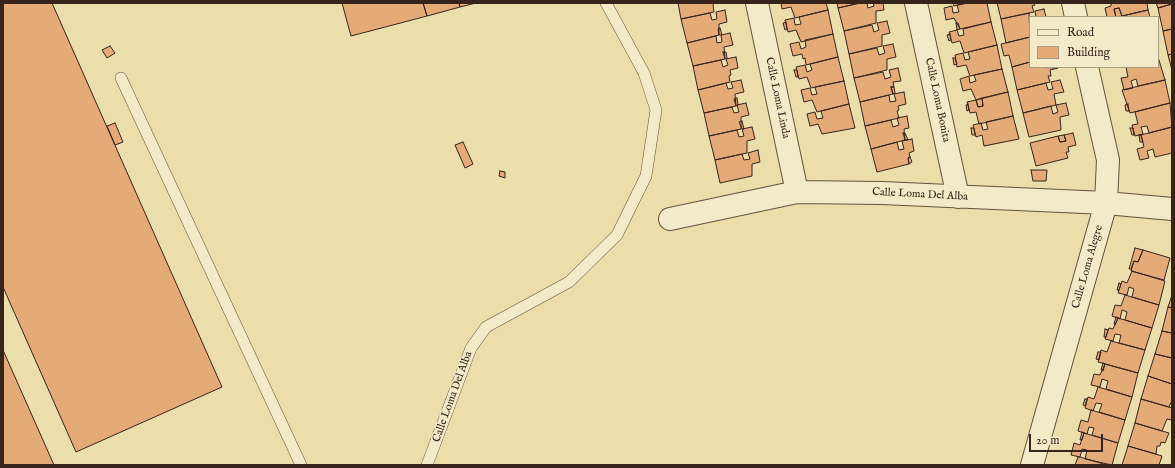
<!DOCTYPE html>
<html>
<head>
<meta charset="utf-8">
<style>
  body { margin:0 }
  #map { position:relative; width:1175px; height:468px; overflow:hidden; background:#ecdeab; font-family:"IM FELL English",serif }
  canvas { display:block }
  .frame { position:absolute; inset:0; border:4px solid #35231c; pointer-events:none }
  .legend { position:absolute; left:1029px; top:16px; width:130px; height:52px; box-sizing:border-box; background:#f3eac8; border:1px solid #a79a83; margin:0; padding:5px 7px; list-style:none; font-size:12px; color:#35231c }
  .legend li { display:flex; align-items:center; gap:8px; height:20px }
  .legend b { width:20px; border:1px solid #a79a83 }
  .scale { position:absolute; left:1029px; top:434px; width:74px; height:18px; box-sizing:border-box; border:2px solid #35231c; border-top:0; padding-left:5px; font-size:12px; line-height:14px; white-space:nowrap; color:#35231c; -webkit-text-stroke:3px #f3eac8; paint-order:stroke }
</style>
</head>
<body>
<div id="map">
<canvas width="1175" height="468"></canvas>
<div class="frame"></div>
<ul class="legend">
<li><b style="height:5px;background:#f3eac8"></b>Road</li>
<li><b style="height:11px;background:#e4ab79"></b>Building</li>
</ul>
<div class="scale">20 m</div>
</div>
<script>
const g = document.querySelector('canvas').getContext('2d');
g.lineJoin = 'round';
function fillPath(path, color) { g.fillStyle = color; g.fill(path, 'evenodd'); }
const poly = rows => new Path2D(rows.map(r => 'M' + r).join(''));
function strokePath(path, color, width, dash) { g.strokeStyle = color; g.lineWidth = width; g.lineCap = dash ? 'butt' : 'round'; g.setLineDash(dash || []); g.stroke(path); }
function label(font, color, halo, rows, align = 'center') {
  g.font = font + ' "IM FELL English",serif'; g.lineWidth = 3; g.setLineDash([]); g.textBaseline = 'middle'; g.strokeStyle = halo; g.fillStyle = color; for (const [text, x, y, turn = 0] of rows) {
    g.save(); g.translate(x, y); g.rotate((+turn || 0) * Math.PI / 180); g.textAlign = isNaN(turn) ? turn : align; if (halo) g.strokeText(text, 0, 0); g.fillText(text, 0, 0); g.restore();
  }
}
const building = poly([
  [3,3,52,3,222,387,76,452,3,287,3,3],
  [342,3,423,3,427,16,351,36,342,3],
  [423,3,459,3,460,7,427,16,423,3],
  [459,3,476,3,460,7,459,3],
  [678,3,715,3,713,5,714,12,681,19,678,3],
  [781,3,826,3,828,10,795,18,791,7,782,9,781,3],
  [837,3,860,3,838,8,837,3],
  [860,3,867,3,868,8,874,6,873,3,883,3,884,10,876,11,876,23,844,31,838,8,860,3],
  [953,3,967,3,954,6,953,3],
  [967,3,987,3,991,22,960,29,954,18,946,20,944,8,952,6,953,13,959,12,957,5,967,3],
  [997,3,1034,3,1035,5,1032,6,1034,12,1001,19,997,3],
  [1111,3,1147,3,1148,10,1122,16,1119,8,1114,9,1116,17,1107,17,1105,8,1111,6,1111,3],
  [1156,3,1172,3,1172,4,1158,8,1156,3],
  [1172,4,1172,29,1163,31,1158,8,1172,4],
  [1119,8,1122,16,1116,17,1114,9,1119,8],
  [1044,9,1046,17,1036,17,1035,11,1044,9],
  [725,10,727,22,719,24,719,35,687,43,681,19,710,13,712,20,717,19,716,12,725,10],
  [828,10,833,34,801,42,796,30,788,32,785,20,794,18,795,25,801,24,799,17,828,10],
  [1148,10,1150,17,1119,17,1122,16,1148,10],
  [1029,13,1030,37,1006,43,1001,19,1029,13],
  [887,21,890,33,882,35,882,46,849,54,844,31,872,25,874,32,879,30,877,23,887,21],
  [786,22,787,29,785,30,783,23,786,22],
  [991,22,997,45,964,53,960,41,952,43,949,32,957,30,959,36,964,35,963,29,991,22],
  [956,23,958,23,960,29,957,30,956,23],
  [720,28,722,35,719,35,718,29,720,28],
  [1172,29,1172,54,1168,55,1163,31,1172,29],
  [730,33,733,45,724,47,725,59,693,66,687,43,716,36,717,43,722,42,721,35,730,33],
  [833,34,838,57,806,65,805,58,803,59,802,54,793,56,790,44,799,42,801,49,806,47,805,40,833,34],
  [950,34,951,40,949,41,947,35,950,34],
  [1030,37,1030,62,1012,67,1009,55,1004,56,1001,44,1030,37],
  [893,44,896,57,887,59,887,70,854,78,849,54,877,48,879,55,885,53,883,46,893,44],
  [997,45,1002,69,970,76,966,65,957,67,955,55,963,53,965,60,970,59,968,52,997,45],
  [110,46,115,53,107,58,102,50,110,46],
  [723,52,726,52,727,58,725,59,723,52],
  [1172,54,1172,70,1168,55,1172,54],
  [736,57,738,68,730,70,731,75,729,76,730,82,698,90,693,66,721,60,723,67,728,65,726,59,736,57],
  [838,57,844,81,811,88,807,77,799,79,796,67,805,65,807,72,812,70,810,64,838,57],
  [1158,57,1165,80,1138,86,1136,79,1131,81,1133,88,1124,90,1121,78,1128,77,1126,67,1158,67,1158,57],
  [953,58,955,58,957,64,954,65,953,58],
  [1030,62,1030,67,1058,68,1050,70,1051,76,1048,76,1050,82,1017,90,1012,67,1030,62],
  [898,68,901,81,893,82,894,87,891,87,893,94,860,102,854,78,883,72,885,79,891,77,889,70,898,68],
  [1002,69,1008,92,976,100,971,89,963,91,960,79,969,76,970,83,976,81,974,75,1002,69],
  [794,70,797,70,798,77,796,77,794,70],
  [741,80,744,92,735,94,736,106,704,113,698,90,726,83,728,89,733,88,731,82,741,80],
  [1060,80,1064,92,1054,94,1056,105,1023,113,1017,90,1046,83,1048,90,1053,89,1051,82,1060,80],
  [1165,80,1170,103,1130,113,1122,90,1165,80],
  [844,81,849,104,817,112,812,100,804,102,801,90,810,88,812,95,817,94,815,87,844,81],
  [891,87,894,87,895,93,893,94,891,87],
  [904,92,906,104,898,106,899,110,897,111,899,118,865,126,860,102,889,95,890,102,896,101,894,94,904,92],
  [1008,92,1013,116,979,124,976,112,970,113,967,102,976,100,978,107,983,106,982,98,1008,92],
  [737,98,738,105,736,106,734,99,737,98],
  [982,98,983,106,978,107,976,100,982,98],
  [746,103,749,115,741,117,741,129,709,136,704,113,732,107,734,113,739,112,737,105,746,103],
  [1066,103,1069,115,1060,117,1061,130,1029,137,1023,113,1051,106,1053,114,1058,112,1056,105,1066,103],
  [1170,103,1172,127,1149,133,1147,126,1141,127,1143,134,1135,136,1132,125,1138,124,1135,112,1170,103],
  [849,104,855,128,822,134,818,124,810,126,807,114,815,112,817,119,823,118,821,111,849,104],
  [968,104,969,110,967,111,966,105,968,104],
  [1128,104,1129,111,1126,111,1125,105,1128,104],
  [907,116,909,128,904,129,905,140,871,149,865,126,891,120,893,127,899,125,897,118,907,116],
  [1013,116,1019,139,984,146,982,135,976,137,973,125,981,123,983,130,988,129,986,122,1013,116],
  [742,121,744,129,742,129,739,122,742,121],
  [115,123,123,142,115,145,107,126,115,123],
  [752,127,755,139,747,141,747,153,715,160,709,136,737,130,739,137,744,136,742,129,752,127],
  [1172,127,1172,153,1155,157,1153,149,1147,151,1149,158,1140,160,1137,149,1144,147,1141,135,1172,127],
  [971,128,974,128,975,135,972,135,971,128],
  [1130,128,1133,128,1134,135,1132,135,1130,128],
  [903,133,905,133,908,140,905,140,903,133],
  [1073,133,1076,145,1068,147,1069,152,1066,152,1068,158,1036,166,1030,143,1058,136,1060,142,1066,141,1064,135,1073,133],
  [1064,135,1066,141,1060,142,1058,136,1064,135],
  [1139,135,1141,135,1143,142,1140,142,1139,135],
  [912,139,914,151,909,153,910,157,908,158,909,164,877,172,871,149,897,142,899,150,904,149,902,141,912,139],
  [463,142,473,164,465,168,455,145,463,142],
  [758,150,760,162,752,164,752,176,720,183,715,160,742,154,744,160,750,159,748,153,758,150],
  [910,157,912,162,909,164,908,158,910,157],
  [1031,170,1047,170,1046,181,1033,181,1031,170],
  [500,171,505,172,505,178,499,176,500,171],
  [1135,248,1143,250,1138,262,1134,261,1131,269,1129,269,1135,248],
  [1143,250,1170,258,1164,280,1131,271,1134,261,1138,262,1143,250],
  [1132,271,1165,281,1159,305,1132,297,1134,289,1129,287,1127,295,1118,293,1122,281,1127,283,1132,271],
  [1119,283,1121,284,1119,290,1117,290,1119,283],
  [1125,295,1159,305,1152,328,1125,320,1127,312,1122,310,1120,319,1112,316,1115,305,1121,306,1125,295],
  [1172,295,1172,308,1168,307,1172,295],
  [1168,307,1172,308,1172,333,1162,331,1168,307],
  [1116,317,1118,318,1115,325,1114,324,1116,317],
  [1118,318,1152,328,1145,350,1119,343,1121,335,1115,334,1113,341,1105,339,1109,328,1113,329,1118,318],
  [1105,329,1108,330,1106,337,1104,337,1105,329],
  [1162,331,1172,333,1172,358,1155,354,1162,331],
  [1111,341,1145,350,1138,373,1098,362,1101,350,1107,352,1111,341],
  [3,350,54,465,3,465,3,350],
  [1098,352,1101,352,1099,360,1096,359,1098,352],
  [1155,354,1172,358,1172,384,1148,376,1155,354],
  [1103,363,1105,364,1103,371,1101,370,1103,363],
  [1105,364,1138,373,1132,397,1106,389,1108,381,1102,379,1100,387,1091,385,1094,374,1100,375,1105,364],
  [1148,376,1172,384,1172,400,1169,407,1141,399,1148,376],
  [1098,387,1132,397,1125,420,1099,412,1102,404,1096,403,1093,411,1085,408,1088,397,1094,399,1098,387],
  [1085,399,1087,399,1085,406,1083,405,1085,399],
  [1141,399,1172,408,1172,420,1167,419,1162,431,1135,423,1141,399],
  [1091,410,1125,420,1118,443,1092,435,1094,428,1089,427,1087,434,1078,431,1081,420,1088,422,1091,410],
  [1135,423,1169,433,1165,443,1161,442,1160,446,1157,446,1156,454,1128,446,1135,423],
  [1082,432,1084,433,1082,440,1080,440,1082,432],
  [1084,433,1118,443,1112,465,1085,459,1087,450,1082,449,1080,457,1071,455,1074,443,1080,445,1084,433],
  [1128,446,1162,456,1159,465,1122,465,1128,446],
  [1078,457,1080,457,1107,465,1075,465,1078,457]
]);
fillPath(building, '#e4ab79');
strokePath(building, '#35231c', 1);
const service = poly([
  [121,78,301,465],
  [427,465,471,348,486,327,569,282,617,235,646,176,656,110,644,73,606,3]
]);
const minor = poly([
  [757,3,797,192],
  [916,3,958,197],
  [1073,3,1076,17],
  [670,219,797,192,882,193,1106,203,1172,209],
  [1032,465,1106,203,1108,160,1087,67]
]);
strokePath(service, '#635240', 12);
strokePath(minor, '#635240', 24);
strokePath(service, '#f3eac8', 11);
strokePath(minor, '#f3eac8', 22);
label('11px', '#35231c', '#f3eac8', [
  ["Calle Loma Linda",777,98,78],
  ["Calle Loma Bonita",937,100,78],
  ["Calle Loma Del Alba",920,195,3],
  ["Calle Loma Alegre",1088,267,-74],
  ["Calle Loma Del Alba",453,397,-70]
]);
</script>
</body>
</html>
